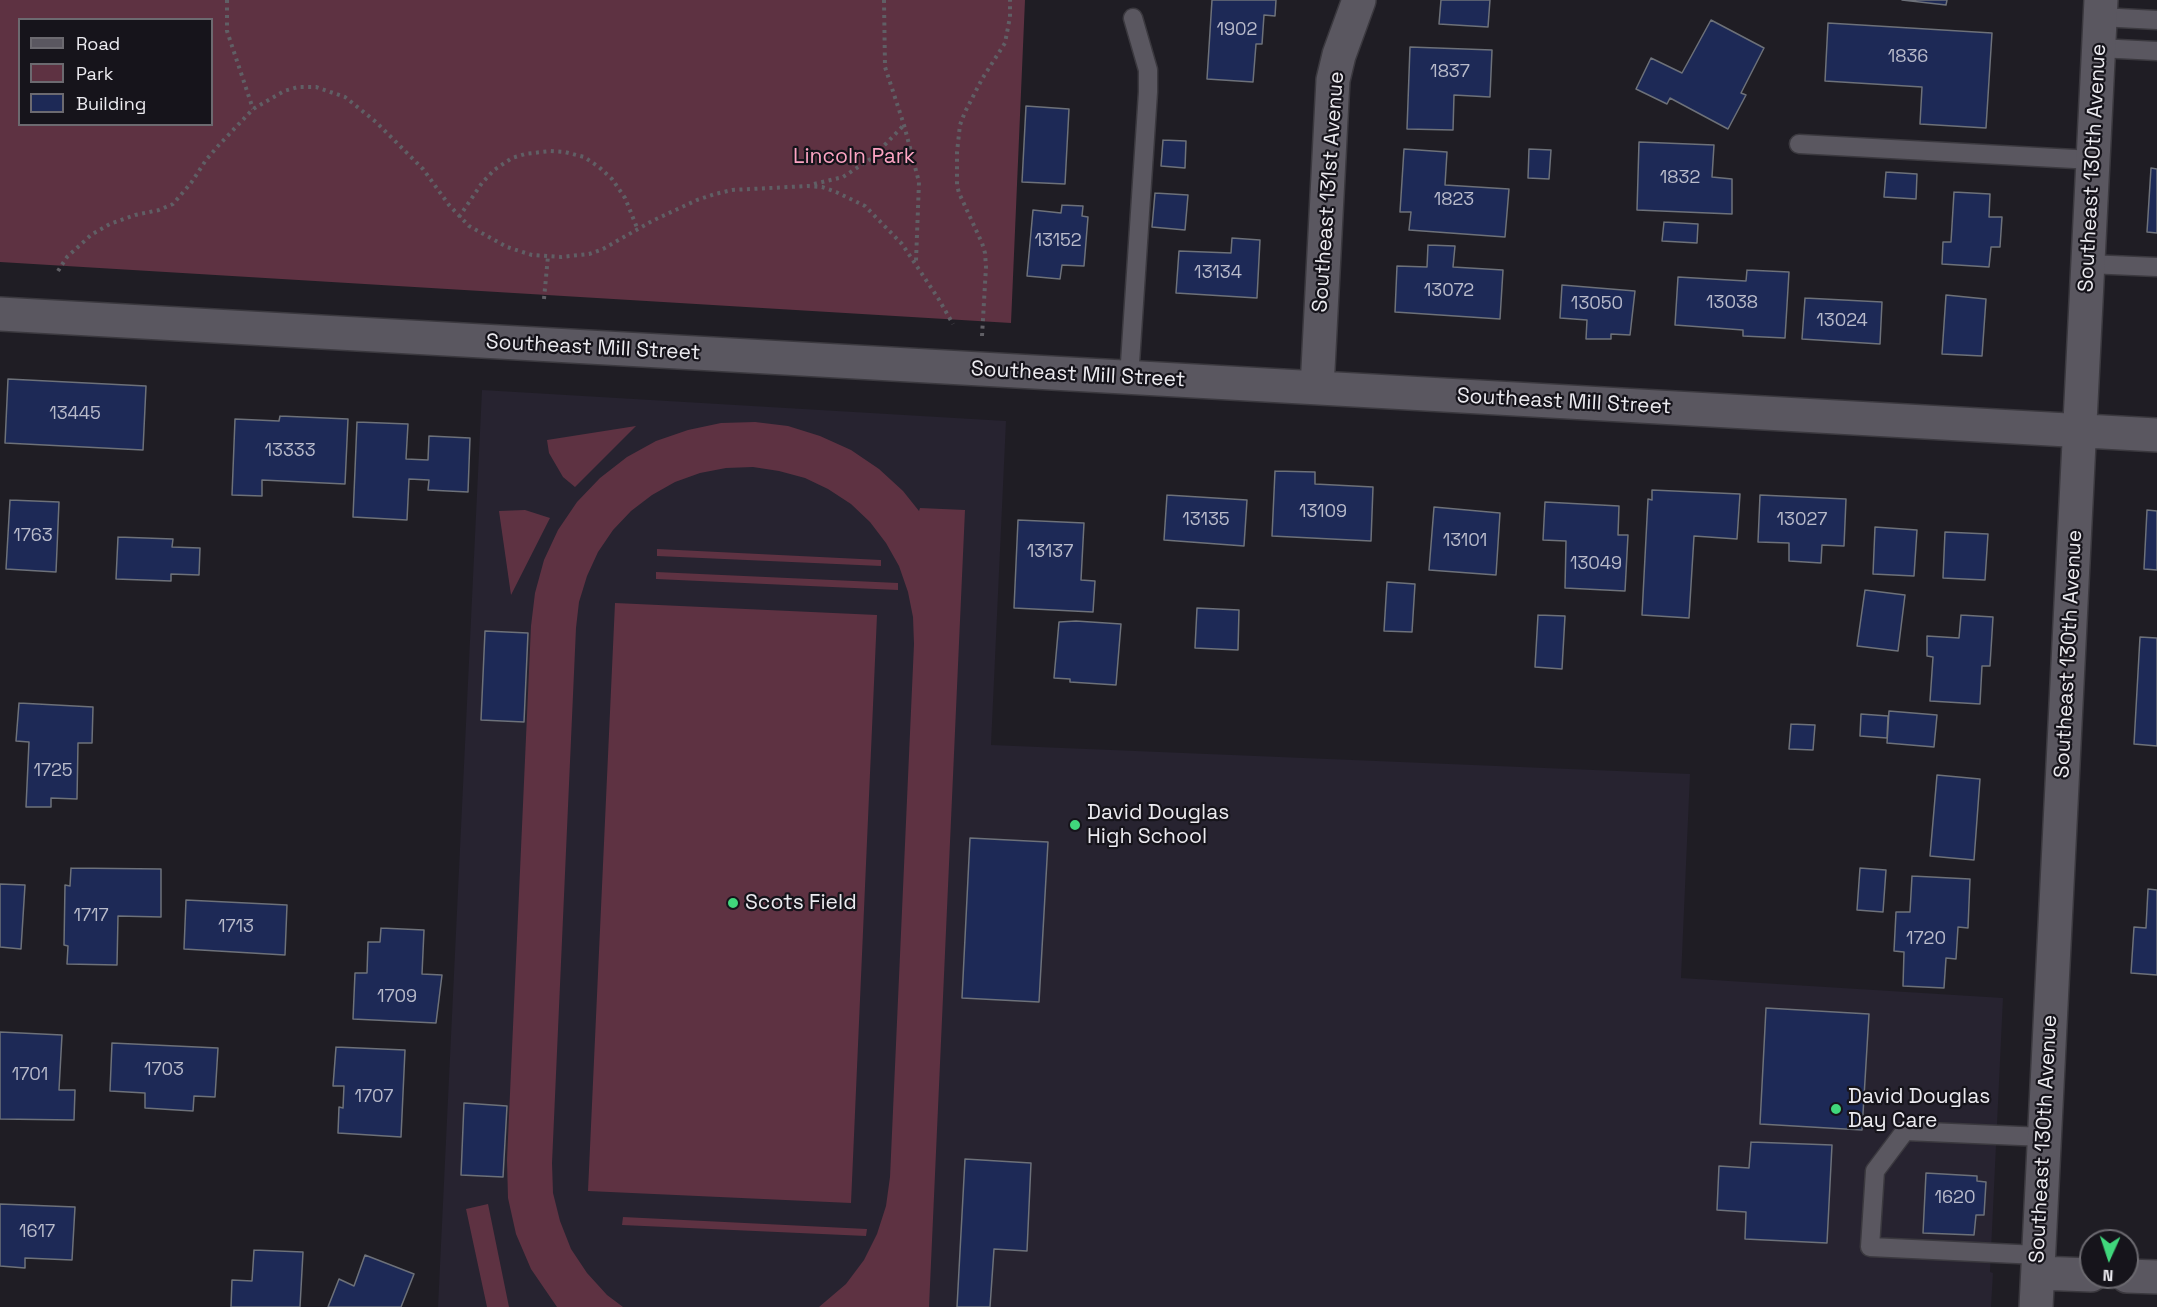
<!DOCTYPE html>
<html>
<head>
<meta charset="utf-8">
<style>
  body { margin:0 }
  #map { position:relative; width:2157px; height:1307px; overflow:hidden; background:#1f1d24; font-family:"Space Grotesk",sans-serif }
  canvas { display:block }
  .legend { position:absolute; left:18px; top:18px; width:195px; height:108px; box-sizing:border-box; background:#16141b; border:2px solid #6c6a70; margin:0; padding:8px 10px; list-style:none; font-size:18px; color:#ecebf0 }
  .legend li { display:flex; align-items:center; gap:12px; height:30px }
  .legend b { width:30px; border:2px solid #6c6a70 }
  .north { position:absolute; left:2079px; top:1229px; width:60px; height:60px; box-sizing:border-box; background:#16141b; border:2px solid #6c6a70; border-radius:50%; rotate:183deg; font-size:16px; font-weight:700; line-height:24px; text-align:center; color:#ecebf0 }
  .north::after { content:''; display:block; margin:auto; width:21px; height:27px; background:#40d77c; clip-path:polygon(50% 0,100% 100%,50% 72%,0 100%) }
</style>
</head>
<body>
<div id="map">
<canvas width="2157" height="1307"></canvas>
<ul class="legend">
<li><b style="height:8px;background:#5a5760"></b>Road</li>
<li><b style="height:16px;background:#5e3242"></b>Park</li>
<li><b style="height:16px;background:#1d2956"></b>Building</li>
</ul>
<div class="north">N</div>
</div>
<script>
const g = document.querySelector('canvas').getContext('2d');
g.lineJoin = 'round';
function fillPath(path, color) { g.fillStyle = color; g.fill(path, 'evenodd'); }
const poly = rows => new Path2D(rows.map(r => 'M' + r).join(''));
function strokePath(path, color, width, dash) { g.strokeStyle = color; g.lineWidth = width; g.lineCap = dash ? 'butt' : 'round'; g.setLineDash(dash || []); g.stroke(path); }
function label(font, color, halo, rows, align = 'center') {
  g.font = font + ' "Space Grotesk",sans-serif'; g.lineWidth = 4.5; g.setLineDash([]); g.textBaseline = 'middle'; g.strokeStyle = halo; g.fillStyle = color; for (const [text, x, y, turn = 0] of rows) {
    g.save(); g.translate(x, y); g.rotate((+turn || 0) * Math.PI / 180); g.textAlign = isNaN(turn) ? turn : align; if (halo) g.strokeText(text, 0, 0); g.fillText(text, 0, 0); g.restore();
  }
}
fillPath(poly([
  [482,390,1006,421,991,745,1690,774,1681,978,2003,998,1990,1272,1993,1273,1991,1307,438,1307]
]), '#272330');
fillPath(poly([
  [0,0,1025,0,1011,323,0,262],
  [20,20,212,20,212,124,20,124],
  [755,422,788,426,820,436,851,450,879,469,903,491,919,511,920,508,965,510,929,1307,819,1307,846,1284,864,1260,877,1234,886,1206,890,1177,914,644,913,617,908,592,899,566,886,543,870,522,851,504,828,489,805,478,779,471,753,467,726,468,700,473,675,482,652,495,631,511,613,530,598,552,587,576,579,602,576,628,552,1163,553,1193,560,1221,571,1249,587,1273,607,1295,623,1307,557,1307,531,1269,516,1234,508,1198,507,1160,531,626,535,593,544,560,558,530,577,502,600,478,627,457,656,441,688,430,721,423],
  [636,426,575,487,563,477,549,453,547,440],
  [525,510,550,518,511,595,499,511],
  [657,549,881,560,881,566,657,556],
  [656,572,898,583,898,590,656,579],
  [615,603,877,615,851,1203,588,1191],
  [488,1204,509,1307,487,1307,466,1209],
  [623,1217,867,1229,866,1236,622,1225]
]), '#5e3242');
const building = poly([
  [1212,0,1276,0,1275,16,1264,15,1262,44,1256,44,1253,82,1207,79,1212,0],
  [1441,0,1490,0,1488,27,1439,24,1441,0],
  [1902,0,1947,0,1946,5,1902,0],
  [1711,20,1764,48,1741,93,1746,95,1728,129,1670,98,1667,104,1636,89,1651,58,1682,73,1711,20],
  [1828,23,1992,33,1986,128,1920,124,1922,87,1825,81,1828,23],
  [1410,47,1492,50,1490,97,1454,95,1453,130,1407,129,1410,47],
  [1026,106,1069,109,1065,184,1022,182,1026,106],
  [1163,140,1186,141,1185,168,1161,166,1163,140],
  [1639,142,1714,145,1712,177,1732,179,1732,214,1637,210,1639,142],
  [1404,149,1447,152,1445,185,1509,189,1505,237,1409,230,1411,212,1400,212,1404,149],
  [1529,149,1551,150,1549,179,1528,178,1529,149],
  [2151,168,2157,169,2157,233,2147,232,2151,168],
  [1886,172,1917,174,1916,199,1884,197,1886,172],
  [1954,192,1990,194,1989,217,2002,217,2000,247,1991,247,1989,267,1942,264,1943,242,1951,242,1954,192],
  [1155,193,1188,195,1185,230,1152,227,1155,193],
  [1062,205,1083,206,1082,216,1088,217,1084,266,1062,265,1060,279,1027,276,1033,210,1061,213,1062,205],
  [1664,222,1698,224,1697,243,1662,241,1664,222],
  [1232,238,1260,240,1257,298,1176,293,1179,251,1231,253,1232,238],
  [1428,245,1455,246,1453,267,1503,270,1500,319,1395,312,1397,266,1427,267,1428,245],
  [1747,270,1789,272,1785,338,1743,336,1743,330,1675,325,1678,277,1746,281,1747,270],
  [1562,285,1635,291,1630,335,1611,334,1611,339,1586,339,1587,320,1560,318,1562,285],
  [1946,295,1986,299,1982,356,1942,354,1946,295],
  [1805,298,1882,302,1880,344,1802,339,1805,298],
  [8,379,146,386,143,450,5,443,8,379],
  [280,416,348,419,345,484,262,480,262,496,232,495,235,419,279,421,280,416],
  [357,422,408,424,406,459,428,460,429,436,470,438,468,492,428,490,429,480,409,479,407,520,353,517,357,422],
  [1275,471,1315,472,1315,484,1373,487,1371,541,1272,536,1275,471],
  [1652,490,1740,494,1737,539,1694,536,1689,618,1642,615,1648,499,1652,500,1652,490],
  [1167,495,1247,500,1244,546,1164,540,1167,495],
  [1760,495,1846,499,1844,546,1822,545,1821,563,1789,561,1789,543,1758,542,1760,495],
  [10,500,59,502,56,572,6,569,10,500],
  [1545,502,1619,506,1618,535,1628,535,1625,591,1565,588,1566,541,1543,540,1545,502],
  [1434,507,1500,513,1496,575,1429,570,1434,507],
  [2147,510,2157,511,2157,570,2144,569,2147,510],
  [1018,520,1084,523,1081,580,1095,581,1093,612,1014,608,1018,520],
  [1875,527,1917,530,1914,576,1873,574,1875,527],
  [1945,532,1988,534,1985,580,1943,578,1945,532],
  [118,537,173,539,172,547,200,548,199,575,171,574,171,581,116,579,118,537],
  [1387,582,1415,584,1412,632,1384,631,1387,582],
  [1865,590,1905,595,1898,651,1857,646,1865,590],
  [1197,608,1239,610,1238,650,1195,648,1197,608],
  [1538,615,1565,616,1562,669,1535,667,1538,615],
  [1961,615,1993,617,1990,666,1982,666,1980,704,1930,701,1933,657,1927,656,1927,636,1959,638,1961,615],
  [1076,621,1121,624,1116,685,1070,682,1070,679,1054,678,1059,622,1076,621],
  [485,631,528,633,524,722,481,720,485,631],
  [2140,637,2157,638,2157,746,2134,744,2140,637],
  [19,703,93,707,92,743,78,743,77,799,51,798,51,807,26,807,29,742,16,741,19,703],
  [1889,711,1937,715,1934,747,1887,743,1889,711],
  [1861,714,1888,716,1887,738,1860,736,1861,714],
  [1791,724,1815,725,1813,750,1789,749,1791,724],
  [1937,775,1980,779,1974,860,1930,856,1937,775],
  [970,838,1048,842,1039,1002,962,998,970,838],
  [71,868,161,869,161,917,118,916,117,965,67,964,68,946,64,945,65,885,70,886,71,868],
  [1860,868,1886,870,1883,912,1857,910,1860,868],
  [1912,876,1970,879,1968,928,1958,927,1956,959,1946,958,1944,988,1903,986,1904,952,1894,951,1896,912,1910,912,1912,876],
  [0,884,25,885,21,949,0,947,0,884],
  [2148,889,2157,890,2157,975,2131,973,2134,927,2146,928,2148,889],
  [186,900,287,905,285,955,184,949,186,900],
  [381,928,424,930,422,974,442,975,436,1023,353,1019,355,973,367,973,368,942,380,942,381,928],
  [1766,1008,1869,1014,1862,1130,1760,1124,1766,1008],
  [0,1032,62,1035,59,1090,75,1090,74,1120,0,1119,0,1032],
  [112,1043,218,1048,215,1097,194,1096,193,1111,145,1108,145,1093,110,1091,112,1043],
  [336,1047,405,1050,401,1137,338,1133,339,1107,343,1108,344,1086,333,1086,336,1047],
  [464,1103,507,1106,503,1177,461,1175,464,1103],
  [1751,1142,1832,1145,1827,1243,1745,1239,1746,1212,1717,1210,1719,1166,1749,1168,1751,1142],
  [965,1159,1031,1163,1027,1251,994,1249,990,1307,957,1307,965,1159],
  [1926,1173,1977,1176,1977,1181,1986,1182,1984,1215,1976,1215,1974,1235,1923,1233,1926,1173],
  [0,1204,75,1207,72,1260,25,1258,25,1268,0,1266,0,1204],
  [254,1250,303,1252,300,1307,231,1307,232,1280,252,1281,254,1250],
  [365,1255,414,1274,401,1307,328,1307,339,1279,354,1286,365,1255]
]);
fillPath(building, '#1d2956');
strokePath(building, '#6d7179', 1.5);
const service = poly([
  [2100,17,2157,20],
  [2099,48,2157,51],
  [1799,144,2093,160],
  [2088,264,2157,267],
  [1129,378,1148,92,1148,70,1133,18],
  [2038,1255,1870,1247,1875,1171,1905,1131,2044,1137]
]);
const minor = poly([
  [0,314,2157,435],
  [1317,388,1333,80,1339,55,1359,0],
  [2038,1273,2091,1275],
  [2127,1276,2157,1277],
  [2036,1307,2101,0]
]);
strokePath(service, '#3b393f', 21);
strokePath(minor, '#3b393f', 36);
strokePath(poly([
  [227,0,227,31,253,109],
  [884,0,885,67,904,125,919,182,916,261],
  [814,184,843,177,872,158,903,126],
  [459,217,482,183,494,170,512,158,525,154,550,151,565,152,584,157,599,167,612,179,625,198,638,230],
  [58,271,67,257,91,235,110,224,135,215,159,210,173,204,191,183,206,160,218,146,253,109,284,91,298,87,316,87,345,97,376,122,423,169,449,205,469,226,507,247,532,255,561,257,589,254,603,249,652,221,697,200,715,194,732,190,808,186,822,187,836,192,865,206,902,244,938,298,953,324],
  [544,299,548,256],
  [982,336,986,267,985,253,982,243,959,193,957,185,957,152,960,125,965,112,982,79,1005,43,1010,17,1010,0]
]), '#605f65', 4, [3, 4.5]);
strokePath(service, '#5a5760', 18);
strokePath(minor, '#5a5760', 33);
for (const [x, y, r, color] of [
  [1075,825,6,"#40d77c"],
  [733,903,6,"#40d77c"],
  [1836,1109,6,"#40d77c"]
]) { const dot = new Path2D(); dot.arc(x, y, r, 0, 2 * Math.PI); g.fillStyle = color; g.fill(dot); strokePath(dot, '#16141b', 2); }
label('18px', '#b8baca', null, [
  ["1902",1237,30],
  ["1836",1908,57],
  ["1837",1450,72],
  ["1832",1680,178],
  ["1823",1454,200],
  ["13152",1058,241],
  ["13134",1218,273],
  ["13072",1449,291],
  ["13038",1732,303],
  ["13050",1597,304],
  ["13024",1842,321],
  ["13445",75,414],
  ["13333",290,451],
  ["13109",1323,512],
  ["13135",1206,520],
  ["13027",1802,520],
  ["1763",33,536],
  ["13101",1465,541],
  ["13137",1050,552],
  ["13049",1596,564],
  ["1725",53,771],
  ["1717",91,916],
  ["1713",236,927],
  ["1720",1926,939],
  ["1709",397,997],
  ["1703",164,1070],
  ["1701",30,1075],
  ["1707",374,1097],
  ["1620",1955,1198],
  ["1617",37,1232]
]);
label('21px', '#fda4c3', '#16141b', [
  ["Lincoln Park",854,157]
]);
label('21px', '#ecebf0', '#16141b', [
  ["Southeast 130th Avenue",2093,168,-87],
  ["Southeast 131st Avenue",1329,192,-86],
  ["Southeast Mill Street",593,348,3],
  ["Southeast Mill Street",1078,375,3],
  ["Southeast Mill Street",1564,402,3],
  ["Southeast 130th Avenue",2069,654,-87],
  ["Southeast 130th Avenue",2044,1139,-87]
]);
label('21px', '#ecebf0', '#16141b', [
  ["David Douglas",1087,813],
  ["High School",1087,837],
  ["Scots Field",745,903],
  ["David Douglas",1848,1097],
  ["Day Care",1848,1121]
], 'left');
</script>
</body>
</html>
